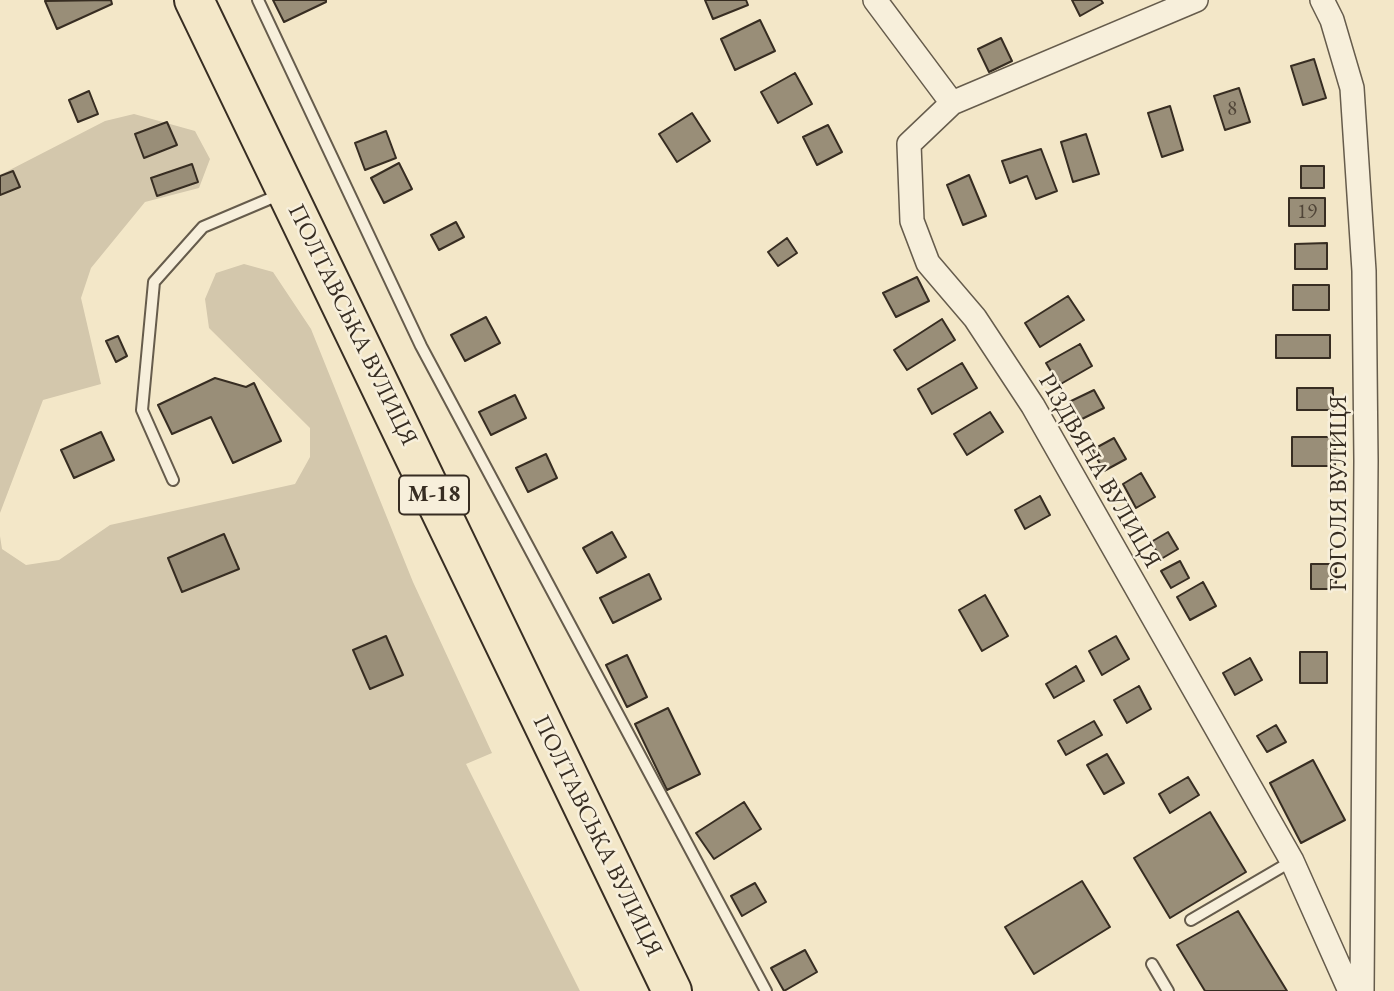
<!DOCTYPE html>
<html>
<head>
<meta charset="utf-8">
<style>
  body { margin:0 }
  canvas { display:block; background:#f3e7c8 }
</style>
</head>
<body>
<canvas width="1394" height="991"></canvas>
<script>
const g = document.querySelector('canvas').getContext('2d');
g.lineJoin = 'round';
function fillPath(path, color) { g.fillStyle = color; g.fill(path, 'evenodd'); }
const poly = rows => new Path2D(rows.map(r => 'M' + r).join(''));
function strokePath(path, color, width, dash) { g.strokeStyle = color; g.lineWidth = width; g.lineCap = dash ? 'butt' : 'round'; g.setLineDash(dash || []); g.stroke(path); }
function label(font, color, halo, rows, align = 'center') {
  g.font = font + ' "EB Garamond",serif'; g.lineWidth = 5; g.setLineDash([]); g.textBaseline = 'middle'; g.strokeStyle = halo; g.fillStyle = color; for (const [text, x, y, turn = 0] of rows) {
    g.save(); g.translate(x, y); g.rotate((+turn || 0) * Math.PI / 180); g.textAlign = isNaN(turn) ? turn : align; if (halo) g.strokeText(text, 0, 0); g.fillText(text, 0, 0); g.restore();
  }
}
fillPath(poly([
  [134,114,195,131,210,159,199,188,145,202,91,268,81,298,101,384,43,400,0,513,0,175,105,121],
  [244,264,273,272,311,329,413,582,492,753,466,764,580,991,0,991,0,536,2,549,26,565,59,560,110,525,295,484,310,457,310,428,209,328,205,299,216,273]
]), '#d3c7ac');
const building = poly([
  [111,0,112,4,57,29,45,1,111,0],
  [273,0,326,0,326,2,284,22,273,0],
  [705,0,746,0,748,5,713,19,705,0],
  [1072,0,1101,0,1103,3,1080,16,1072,0],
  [760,20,775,51,735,70,721,39,760,20],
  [1001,38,1012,61,989,72,978,49,1001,38],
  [1314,59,1326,98,1303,105,1291,66,1314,59],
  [795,73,812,104,778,123,761,92,795,73],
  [1239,88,1250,122,1225,130,1214,96,1239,88],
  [89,91,98,114,78,122,69,100,89,91],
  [1170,106,1183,150,1162,157,1148,113,1170,106],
  [692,113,710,141,677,162,659,134,692,113],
  [167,122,177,145,144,158,135,134,167,122],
  [828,125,842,152,817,165,803,137,828,125],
  [386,131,396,158,365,170,355,143,386,131],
  [1086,134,1099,174,1073,182,1061,142,1086,134],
  [1041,149,1057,191,1036,199,1027,176,1010,183,1002,161,1041,149],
  [399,163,412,189,384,203,371,178,399,163],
  [192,164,198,182,157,196,151,178,192,164],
  [1301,166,1324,166,1324,188,1301,188,1301,166],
  [13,171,20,187,0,195,0,176,13,171],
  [969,175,986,216,963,225,947,185,969,175],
  [1289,198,1325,198,1325,226,1289,226,1289,198],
  [456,222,464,237,439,250,431,235,456,222],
  [787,238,797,253,778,266,768,252,787,238],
  [1327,243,1327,269,1295,269,1295,244,1327,243],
  [917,277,929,301,896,317,883,293,917,277],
  [1293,285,1329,285,1329,310,1293,310,1293,285],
  [1068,296,1084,320,1040,347,1025,323,1068,296],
  [486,317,500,343,465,361,451,335,486,317],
  [942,319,955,340,907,370,894,350,942,319],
  [1276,335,1330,335,1330,358,1276,358,1276,335],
  [118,336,127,356,116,362,106,341,118,336],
  [1080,344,1092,366,1059,385,1046,363,1080,344],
  [962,363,977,388,932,414,918,389,962,363],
  [215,378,246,387,254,383,281,441,233,463,211,417,172,434,158,405,215,378],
  [1297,388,1333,388,1333,410,1297,410,1297,388],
  [1094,390,1104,408,1078,421,1069,402,1094,390],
  [515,395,526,418,491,435,479,412,515,395],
  [990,412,1003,432,967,455,954,434,990,412],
  [101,432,114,460,74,478,61,450,101,432],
  [1292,437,1335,437,1335,466,1292,466,1292,437],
  [1114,438,1126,459,1104,471,1092,450,1114,438],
  [546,454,557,478,528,492,516,468,546,454],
  [1141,473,1155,497,1136,508,1123,484,1141,473],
  [1040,496,1050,515,1025,529,1015,510,1040,496],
  [612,532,626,557,597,573,583,548,612,532],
  [1168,532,1178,549,1161,559,1151,542,1168,532],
  [224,534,239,569,182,592,168,558,224,534],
  [1180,561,1189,578,1171,588,1161,571,1180,561],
  [1311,564,1336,564,1336,589,1311,589,1311,564],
  [649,574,661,599,613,623,600,598,649,574],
  [1203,582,1216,606,1190,620,1177,597,1203,582],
  [985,595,1008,636,982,651,959,610,985,595],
  [386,636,403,675,370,689,353,650,386,636],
  [1116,636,1129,659,1102,675,1089,651,1116,636],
  [1300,652,1327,652,1327,683,1300,683,1300,652],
  [627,655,647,697,627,707,606,665,627,655],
  [1250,658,1262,680,1235,695,1223,673,1250,658],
  [1076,666,1084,681,1054,698,1046,684,1076,666],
  [1139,686,1151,709,1127,723,1114,700,1139,686],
  [668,708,700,774,667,790,635,724,668,708],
  [1094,721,1102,735,1066,755,1058,741,1094,721],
  [1276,725,1286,742,1267,752,1257,736,1276,725],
  [1107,754,1124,783,1104,794,1087,765,1107,754],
  [1313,760,1345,820,1301,843,1270,783,1313,760],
  [1188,777,1199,795,1170,813,1159,794,1188,777],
  [744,802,761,829,714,859,696,833,744,802],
  [1210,812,1246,872,1170,918,1134,858,1210,812],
  [1082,881,1110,927,1034,974,1005,927,1082,881],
  [755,883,766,902,742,916,731,896,755,883],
  [1238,911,1287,991,1205,991,1177,945,1238,911],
  [805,950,817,972,784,991,771,968,805,950]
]);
fillPath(building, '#998e78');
strokePath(building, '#372d22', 2);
const service = poly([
  [258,0,421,346,766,991],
  [173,480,142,410,154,282,203,227,281,194],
  [1191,920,1292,861],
  [1152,964,1168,991]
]);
const minor = poly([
  [875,0,952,103],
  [1196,0,952,103,909,144,912,221,928,263,975,318,1033,406,1292,861,1350,991],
  [1322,0,1332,20,1352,88,1364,271,1366,461,1362,991]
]);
const trunk = poly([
  [194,0,672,991]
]);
strokePath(service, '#665c4c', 14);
strokePath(minor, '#665c4c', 26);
strokePath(trunk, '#372d22', 42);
strokePath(service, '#f7efdb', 10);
strokePath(minor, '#f7efdb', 23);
strokePath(trunk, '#f3e7c8', 38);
label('21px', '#504538', null, [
  ["8",1232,109],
  ["19",1307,212]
]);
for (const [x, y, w] of [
  [434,495,70]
]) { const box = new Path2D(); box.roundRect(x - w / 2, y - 19.5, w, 39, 5); g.fillStyle = '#f7efdb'; g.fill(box); strokePath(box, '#372d22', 2); }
label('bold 23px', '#372d22', null, [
  ["М-18",434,495]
]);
label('24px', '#372d22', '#f7efdb', [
  ["ПОЛТАВСЬКА ВУЛИЦЯ",352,325,64],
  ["РІЗДВЯНА ВУЛИЦЯ",1099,471,60],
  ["ГОГОЛЯ ВУЛИЦЯ",1339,493,-90],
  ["ПОЛТАВСЬКА ВУЛИЦЯ",597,836,64]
]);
</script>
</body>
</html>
